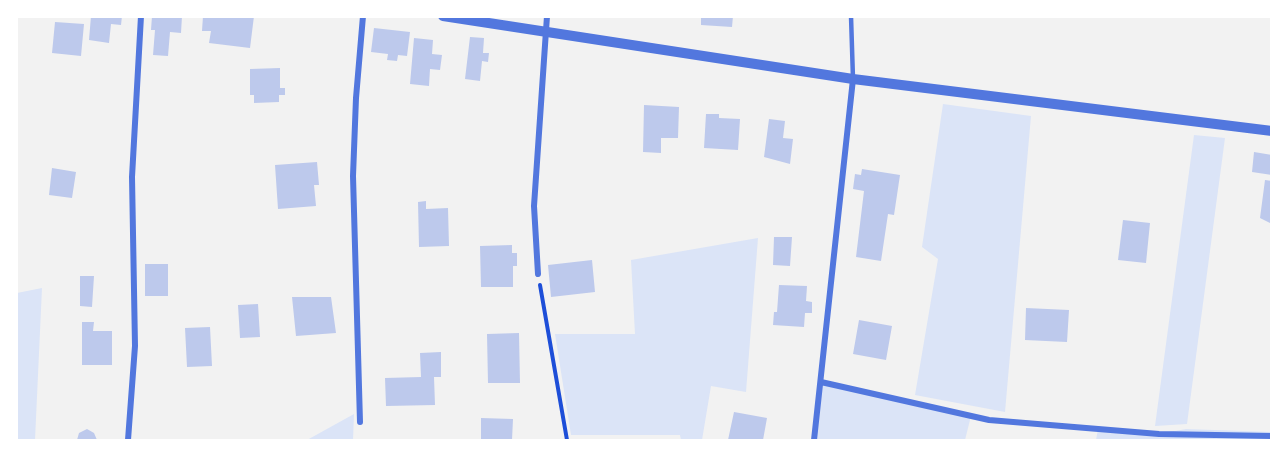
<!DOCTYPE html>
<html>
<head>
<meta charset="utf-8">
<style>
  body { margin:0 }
  #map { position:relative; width:1288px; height:457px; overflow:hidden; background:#f2f2f2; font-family:"IBM Plex Sans",sans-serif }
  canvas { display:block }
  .frame { position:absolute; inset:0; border:18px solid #fff; pointer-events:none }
</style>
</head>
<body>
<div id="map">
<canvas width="1288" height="457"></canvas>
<div class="frame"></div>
</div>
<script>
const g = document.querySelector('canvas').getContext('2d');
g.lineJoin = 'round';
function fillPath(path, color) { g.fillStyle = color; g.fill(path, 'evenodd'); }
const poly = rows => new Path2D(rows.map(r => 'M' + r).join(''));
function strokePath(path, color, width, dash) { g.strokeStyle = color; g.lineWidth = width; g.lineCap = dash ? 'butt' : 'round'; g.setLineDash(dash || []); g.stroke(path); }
fillPath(poly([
  [943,104,1031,116,1005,412,915,395,938,259,922,247],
  [1194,135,1225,138,1187,424,1155,426],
  [758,238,746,392,711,386,702,440,681,440,680,435,571,435,555,334,635,334,631,260],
  [42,288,35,440,17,440,17,293],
  [821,382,971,416,965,440,814,440],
  [354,414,353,440,307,440],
  [1098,429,1159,434,1186,429,1271,432,1271,440,1096,440]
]), '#dbe4f7');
fillPath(poly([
  [91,16,122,16,121,25,111,24,109,43,89,40],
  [152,16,182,16,181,33,170,32,168,56,153,55,155,30,151,30],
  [203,16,254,16,250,48,209,43,211,31,202,31],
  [701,16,733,16,732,27,701,25],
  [55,22,84,24,81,56,52,53],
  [374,28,410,32,407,56,398,55,397,61,387,60,388,54,371,52],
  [470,37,484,38,483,53,489,53,488,62,482,61,480,81,465,79],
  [414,38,433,40,432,54,442,55,440,70,430,69,429,86,410,84],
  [280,68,280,88,285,88,285,95,279,95,279,102,254,103,254,95,250,95,250,69],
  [644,105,679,107,678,138,661,138,661,153,643,152],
  [706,114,719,114,719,118,740,119,738,150,704,148],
  [769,119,785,121,783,138,793,139,790,164,764,157],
  [1254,152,1272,155,1272,175,1252,172],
  [317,162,319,185,314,185,316,206,278,209,275,165],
  [52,168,76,172,72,198,49,195],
  [862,169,900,175,894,215,888,214,881,261,856,257,864,191,853,189,855,174,861,175],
  [1265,180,1272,181,1272,224,1260,218],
  [426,201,426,209,448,208,449,246,419,247,418,202],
  [1123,220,1150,223,1146,263,1118,260],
  [774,237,792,237,790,266,773,265],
  [512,245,512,253,517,253,517,266,513,266,513,287,481,287,480,246],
  [592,260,595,292,551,297,548,265],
  [145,264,168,264,168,296,145,296],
  [80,276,94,276,92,307,80,306],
  [779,285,807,286,806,301,812,302,812,313,805,313,804,327,773,325,774,312,777,312],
  [292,297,331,297,336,333,296,336],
  [258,304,260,337,240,338,238,305],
  [1026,308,1069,310,1067,342,1025,340],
  [859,320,892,326,886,360,853,354],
  [82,322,94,322,93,331,112,331,112,365,82,365],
  [210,327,212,366,187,367,185,328],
  [519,333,520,383,488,383,487,334],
  [441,352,441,377,434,377,435,405,386,406,385,378,421,377,420,353],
  [734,412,767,418,763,440,728,440],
  [481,418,513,419,512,440,481,440],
  [87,429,94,433,97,440,77,440,79,433]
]), '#bdc9ec');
strokePath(poly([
  [540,285,567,440]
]), '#1d4ed8', 4);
strokePath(poly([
  [851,16,853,79]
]), '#5277de', 4.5);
strokePath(poly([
  [538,274,534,206,547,16],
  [821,382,989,420,1159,434,1272,436],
  [360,422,353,176,356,98,363,16],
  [128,440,135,346,132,177,141,16],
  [814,440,853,79]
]), '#5277de', 6);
strokePath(poly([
  [443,16,853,79,1272,131]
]), '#5277de', 10);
</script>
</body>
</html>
